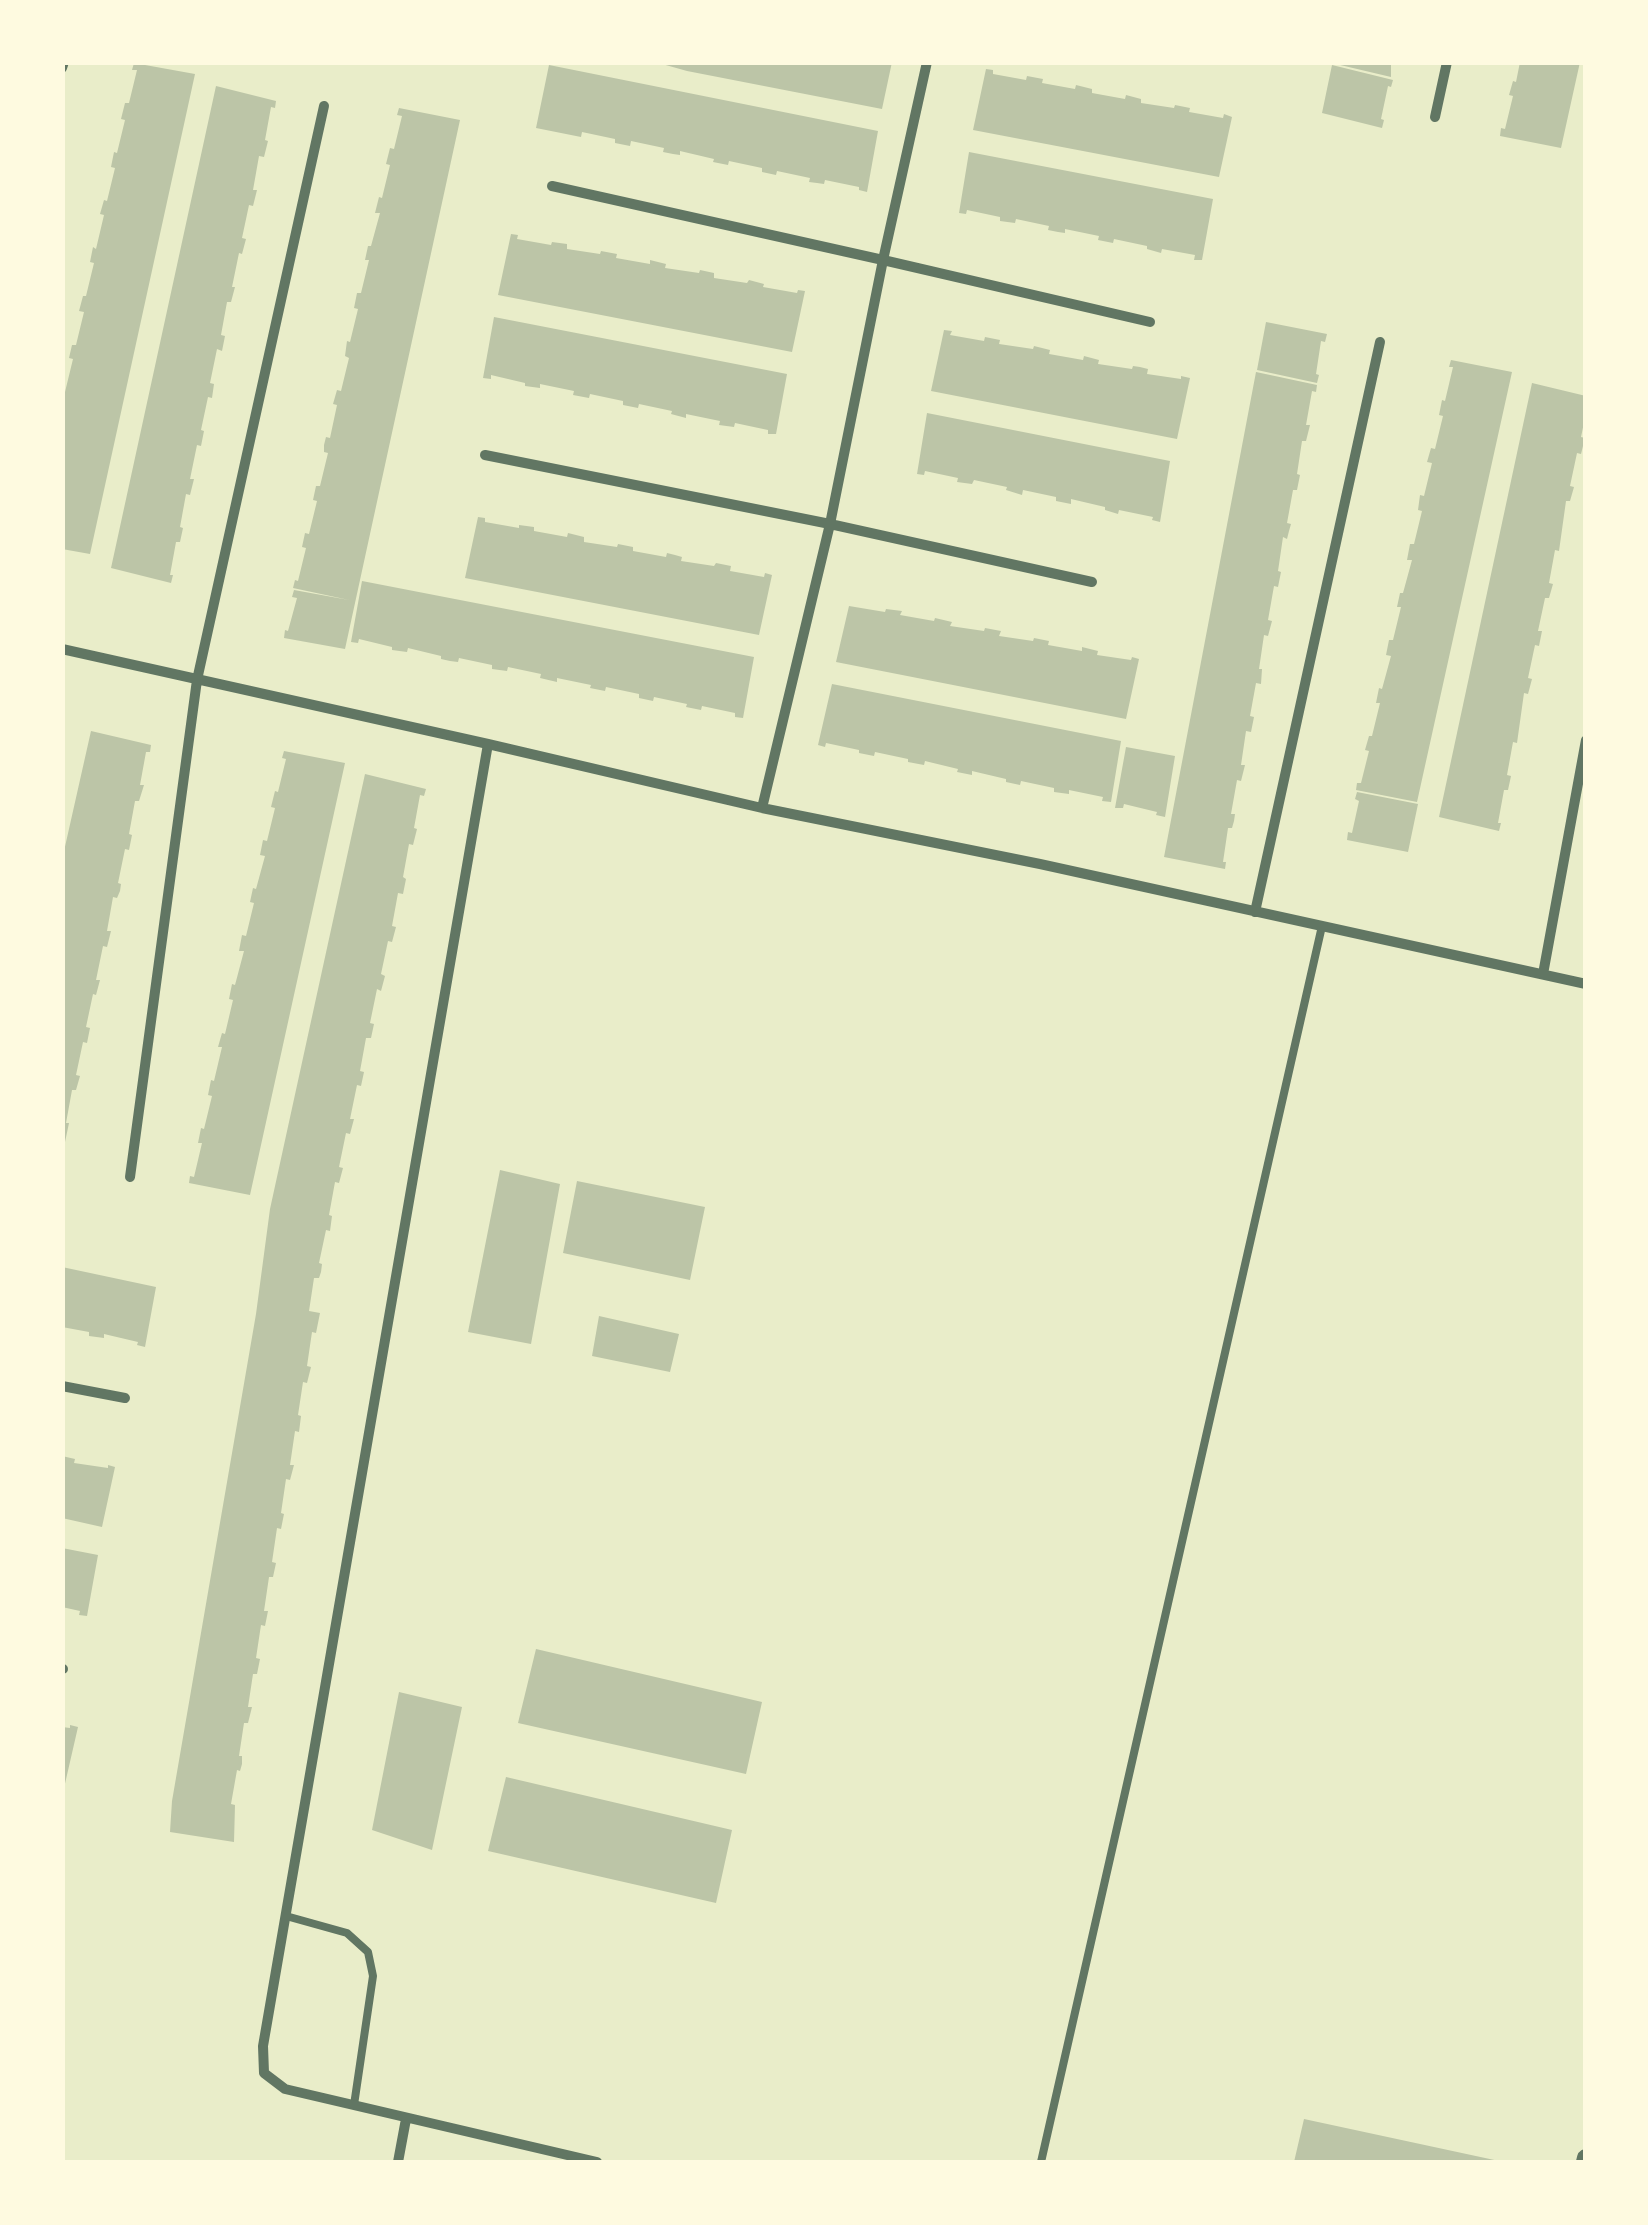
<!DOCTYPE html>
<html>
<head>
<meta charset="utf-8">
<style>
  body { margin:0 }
  #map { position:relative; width:1648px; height:2225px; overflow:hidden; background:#e9edc9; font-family:Quicksand,sans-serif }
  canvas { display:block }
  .frame { position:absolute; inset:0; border:65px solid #fefae0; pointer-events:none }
</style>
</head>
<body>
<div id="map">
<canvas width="1648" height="2225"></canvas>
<div class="frame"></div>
</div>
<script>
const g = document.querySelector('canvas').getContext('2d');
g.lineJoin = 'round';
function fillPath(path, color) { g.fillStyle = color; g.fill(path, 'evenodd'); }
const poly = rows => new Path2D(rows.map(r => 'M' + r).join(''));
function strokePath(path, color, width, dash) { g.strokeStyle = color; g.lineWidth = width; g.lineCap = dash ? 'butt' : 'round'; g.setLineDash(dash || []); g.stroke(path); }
fillPath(poly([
  [655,62,892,62,882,109,687,71],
  [1336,62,1391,62,1391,77,1336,64],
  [1520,62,1580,62,1561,148,1500,136,1501,128,1505,129,1513,96,1509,95,1513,81,1516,82],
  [134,63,195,74,90,554,62,549,62,392,65,392,73,359,69,358,72,345,76,345,84,312,79,311,83,296,86,296,94,263,90,262,93,247,96,249,104,215,100,214,104,200,107,201,115,168,111,167,114,152,117,153,125,120,121,119,125,103,129,103,137,70,132,70],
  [549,65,878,131,867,192,859,190,859,187,825,180,824,184,817,183,809,182,810,178,777,171,776,175,762,172,762,168,729,161,728,165,713,162,714,159,680,151,680,155,673,154,663,152,664,148,631,141,630,146,615,143,615,139,582,132,581,137,536,128],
  [1332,65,1393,80,1391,87,1388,86,1381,119,1384,120,1382,128,1322,113],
  [986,69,993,70,993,74,1026,80,1027,76,1043,79,1042,83,1075,89,1076,85,1092,89,1092,93,1125,99,1126,95,1141,99,1141,103,1174,108,1175,105,1190,108,1189,112,1223,118,1224,114,1232,117,1219,177,973,130],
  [216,86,276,101,275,108,271,107,265,140,268,141,264,157,259,156,253,190,257,190,253,206,249,205,242,238,246,239,242,254,239,253,232,287,235,287,231,302,227,302,221,335,225,336,222,351,217,349,210,383,214,384,212,398,208,397,201,430,204,431,201,446,197,445,190,479,194,479,190,495,186,494,180,527,183,528,180,542,176,542,170,575,173,575,171,583,111,568],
  [399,108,460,120,345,649,284,638,285,630,288,631,297,598,292,597,294,590,349,600,293,588,295,580,298,581,306,548,302,547,305,533,309,534,317,501,313,500,316,486,320,486,328,453,324,452,324,445,326,437,330,438,337,405,333,404,337,390,341,391,349,358,345,356,347,341,350,342,358,309,354,308,357,293,361,293,369,260,365,260,368,246,371,246,380,213,375,213,379,197,382,198,390,165,386,164,390,148,394,149,402,116,397,115],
  [969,152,1213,199,1202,260,1194,260,1195,255,1162,249,1161,253,1147,249,1147,246,1114,239,1113,243,1098,240,1099,236,1065,229,1065,233,1058,232,1048,230,1049,226,1016,219,1015,223,1000,221,1000,217,967,210,966,214,959,213],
  [511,234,518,235,517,239,551,245,552,242,567,244,567,249,600,254,601,251,617,254,616,258,650,264,650,260,666,264,665,268,699,273,700,270,714,273,714,278,747,283,749,280,764,284,763,287,797,293,798,290,805,291,792,352,498,295],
  [494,317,787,374,776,434,768,434,768,430,735,423,734,427,719,425,720,421,686,414,686,418,671,414,672,411,639,404,638,408,623,405,623,401,590,394,589,398,573,395,574,391,540,384,540,388,525,386,525,383,491,375,491,379,483,378],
  [1266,322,1327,334,1325,342,1321,341,1316,374,1319,375,1317,383,1257,370],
  [944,330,952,331,950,335,984,341,985,337,1000,340,999,344,1033,349,1034,346,1050,350,1049,354,1083,360,1084,356,1099,360,1098,364,1132,369,1133,366,1140,367,1148,369,1147,374,1181,379,1181,376,1190,378,1177,439,931,391],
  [1451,360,1512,372,1417,802,1356,790,1357,783,1361,783,1369,751,1365,750,1369,736,1372,736,1380,703,1376,703,1379,688,1382,689,1391,656,1386,655,1389,640,1393,640,1401,607,1397,607,1400,593,1403,593,1412,560,1407,560,1410,544,1414,544,1422,511,1418,510,1420,495,1424,496,1432,463,1427,462,1431,448,1435,449,1443,416,1439,415,1442,400,1445,401,1453,367,1449,367],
  [1256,372,1317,385,1316,392,1312,391,1306,425,1310,425,1306,441,1302,441,1297,474,1300,475,1297,490,1293,490,1287,523,1291,524,1289,531,1287,539,1283,537,1278,571,1281,572,1278,587,1274,586,1268,620,1272,621,1268,636,1264,635,1259,669,1262,669,1261,684,1256,683,1250,716,1254,717,1251,732,1246,731,1241,765,1245,765,1241,781,1237,780,1231,814,1235,814,1234,821,1232,828,1228,828,1223,862,1226,862,1225,869,1164,857],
  [1532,383,1586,396,1586,413,1581,437,1585,438,1581,454,1577,453,1570,486,1574,487,1570,501,1566,501,1559,551,1555,550,1549,583,1553,584,1549,598,1545,598,1538,631,1542,631,1539,646,1535,645,1528,678,1532,679,1528,694,1524,693,1517,743,1513,742,1507,775,1511,776,1508,790,1504,790,1498,823,1501,823,1499,831,1439,817],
  [927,413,1170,461,1160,522,1152,520,1153,517,1119,510,1118,514,1105,510,1105,507,1071,499,1071,504,1056,501,1056,497,1023,490,1022,495,1006,490,1007,487,974,480,972,484,957,482,958,478,925,471,924,475,917,474],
  [478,517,485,518,485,522,519,528,519,525,534,527,534,531,567,537,568,533,584,537,584,542,617,547,618,544,633,547,633,551,666,557,667,553,675,555,682,557,681,561,714,566,716,563,731,566,730,571,764,577,765,573,772,575,759,635,465,578],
  [362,581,754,657,743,718,735,717,735,713,702,706,701,710,686,707,687,704,654,697,653,701,639,698,639,694,606,687,605,691,590,688,591,685,557,678,557,682,540,678,541,674,508,667,507,671,492,669,492,665,459,658,458,662,450,661,441,659,441,656,408,648,407,652,392,650,392,647,359,639,358,643,351,642],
  [849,606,885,612,886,609,902,611,900,615,934,621,935,618,952,622,950,626,984,631,985,628,1001,631,999,636,1033,641,1034,638,1049,641,1048,645,1082,651,1082,647,1098,651,1097,655,1131,660,1132,657,1139,659,1126,719,836,662],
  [832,684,1121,741,1111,802,1102,801,1103,797,1069,790,1069,794,1054,792,1054,788,1021,781,1020,785,1006,782,1006,779,972,771,972,775,957,772,958,769,925,761,924,765,908,762,908,759,875,752,874,756,859,753,859,750,826,743,825,747,818,745],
  [91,731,151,745,150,752,146,752,140,785,144,785,139,801,135,801,129,834,132,835,129,850,125,849,118,883,121,884,120,891,117,898,113,897,107,931,111,931,107,947,103,946,96,980,100,980,96,995,93,994,86,1027,90,1028,87,1043,83,1042,76,1075,80,1076,76,1090,72,1090,66,1123,69,1123,65,1142,62,1142,62,860],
  [1126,747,1175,756,1165,817,1156,815,1157,812,1124,804,1123,808,1115,808],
  [284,751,345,763,250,1195,189,1183,190,1176,194,1177,202,1143,198,1143,201,1128,204,1129,212,1096,208,1095,211,1080,214,1081,222,1047,218,1047,222,1033,225,1034,233,1000,229,999,232,984,235,985,244,951,239,951,242,935,246,936,254,903,250,902,253,888,256,889,265,856,260,855,263,840,267,841,275,808,271,807,275,791,278,792,286,759,282,758],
  [365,774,426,789,424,796,420,795,414,828,417,829,413,845,409,844,403,877,406,879,403,894,398,893,392,926,396,927,392,942,388,941,381,974,385,976,381,991,377,989,370,1023,374,1024,371,1038,366,1038,360,1071,364,1072,361,1086,357,1085,350,1119,354,1119,350,1134,346,1133,339,1167,343,1168,339,1183,335,1182,329,1215,332,1216,330,1231,326,1230,319,1263,322,1264,321,1272,319,1278,314,1278,309,1311,320,1313,316,1333,312,1332,307,1366,311,1367,307,1383,303,1382,298,1415,301,1416,299,1432,295,1431,290,1465,294,1465,290,1480,286,1479,281,1513,284,1514,281,1529,277,1528,272,1562,276,1563,273,1577,269,1577,264,1611,268,1611,265,1626,261,1625,256,1658,260,1659,257,1674,253,1674,248,1707,252,1707,248,1723,244,1723,239,1756,242,1756,242,1764,240,1771,237,1770,231,1804,235,1805,234,1842,170,1832,172,1801,256,1314,270,1209],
  [1357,792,1418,804,1408,852,1347,840,1348,832,1352,833,1359,801,1355,799],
  [500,1170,560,1184,531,1344,468,1332],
  [577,1181,705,1207,690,1280,563,1253],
  [62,1267,156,1287,145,1347,137,1345,138,1342,104,1334,104,1338,89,1336,89,1332,62,1327],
  [599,1316,679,1334,670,1372,592,1356],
  [62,1456,75,1459,74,1463,108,1468,108,1465,115,1467,102,1527,62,1518],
  [62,1548,98,1555,87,1616,79,1615,80,1611,62,1607],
  [536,1649,762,1702,746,1774,518,1723],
  [399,1692,462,1707,432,1850,372,1830],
  [70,1725,78,1727,64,1788,62,1727,70,1728],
  [506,1777,732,1830,716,1903,488,1851],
  [1304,2119,1499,2161,1499,2162,1294,2162]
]), '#bcc5a7');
strokePath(poly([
  [286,1916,347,1933,368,1952,373,1976,354,2105],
  [1041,2162,1322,926]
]), '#617663', 8);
strokePath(poly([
  [62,68,64,62],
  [1435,117,1447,62],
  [552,186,883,260,1150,322],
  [485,455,830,524,1092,582],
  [62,649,488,744,762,808,1040,864,1586,984],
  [488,744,263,2046,264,2073,285,2089,597,2162],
  [762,808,830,524,883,260,927,62],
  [1255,912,1380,342],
  [1543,974,1586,740],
  [130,1177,197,680,324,106],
  [62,1386,125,1398],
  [62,1669,63,1669],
  [398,2162,406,2119]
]), '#617663', 10);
strokePath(poly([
  [1585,2162,1586,2158]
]), '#617663', 18);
</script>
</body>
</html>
